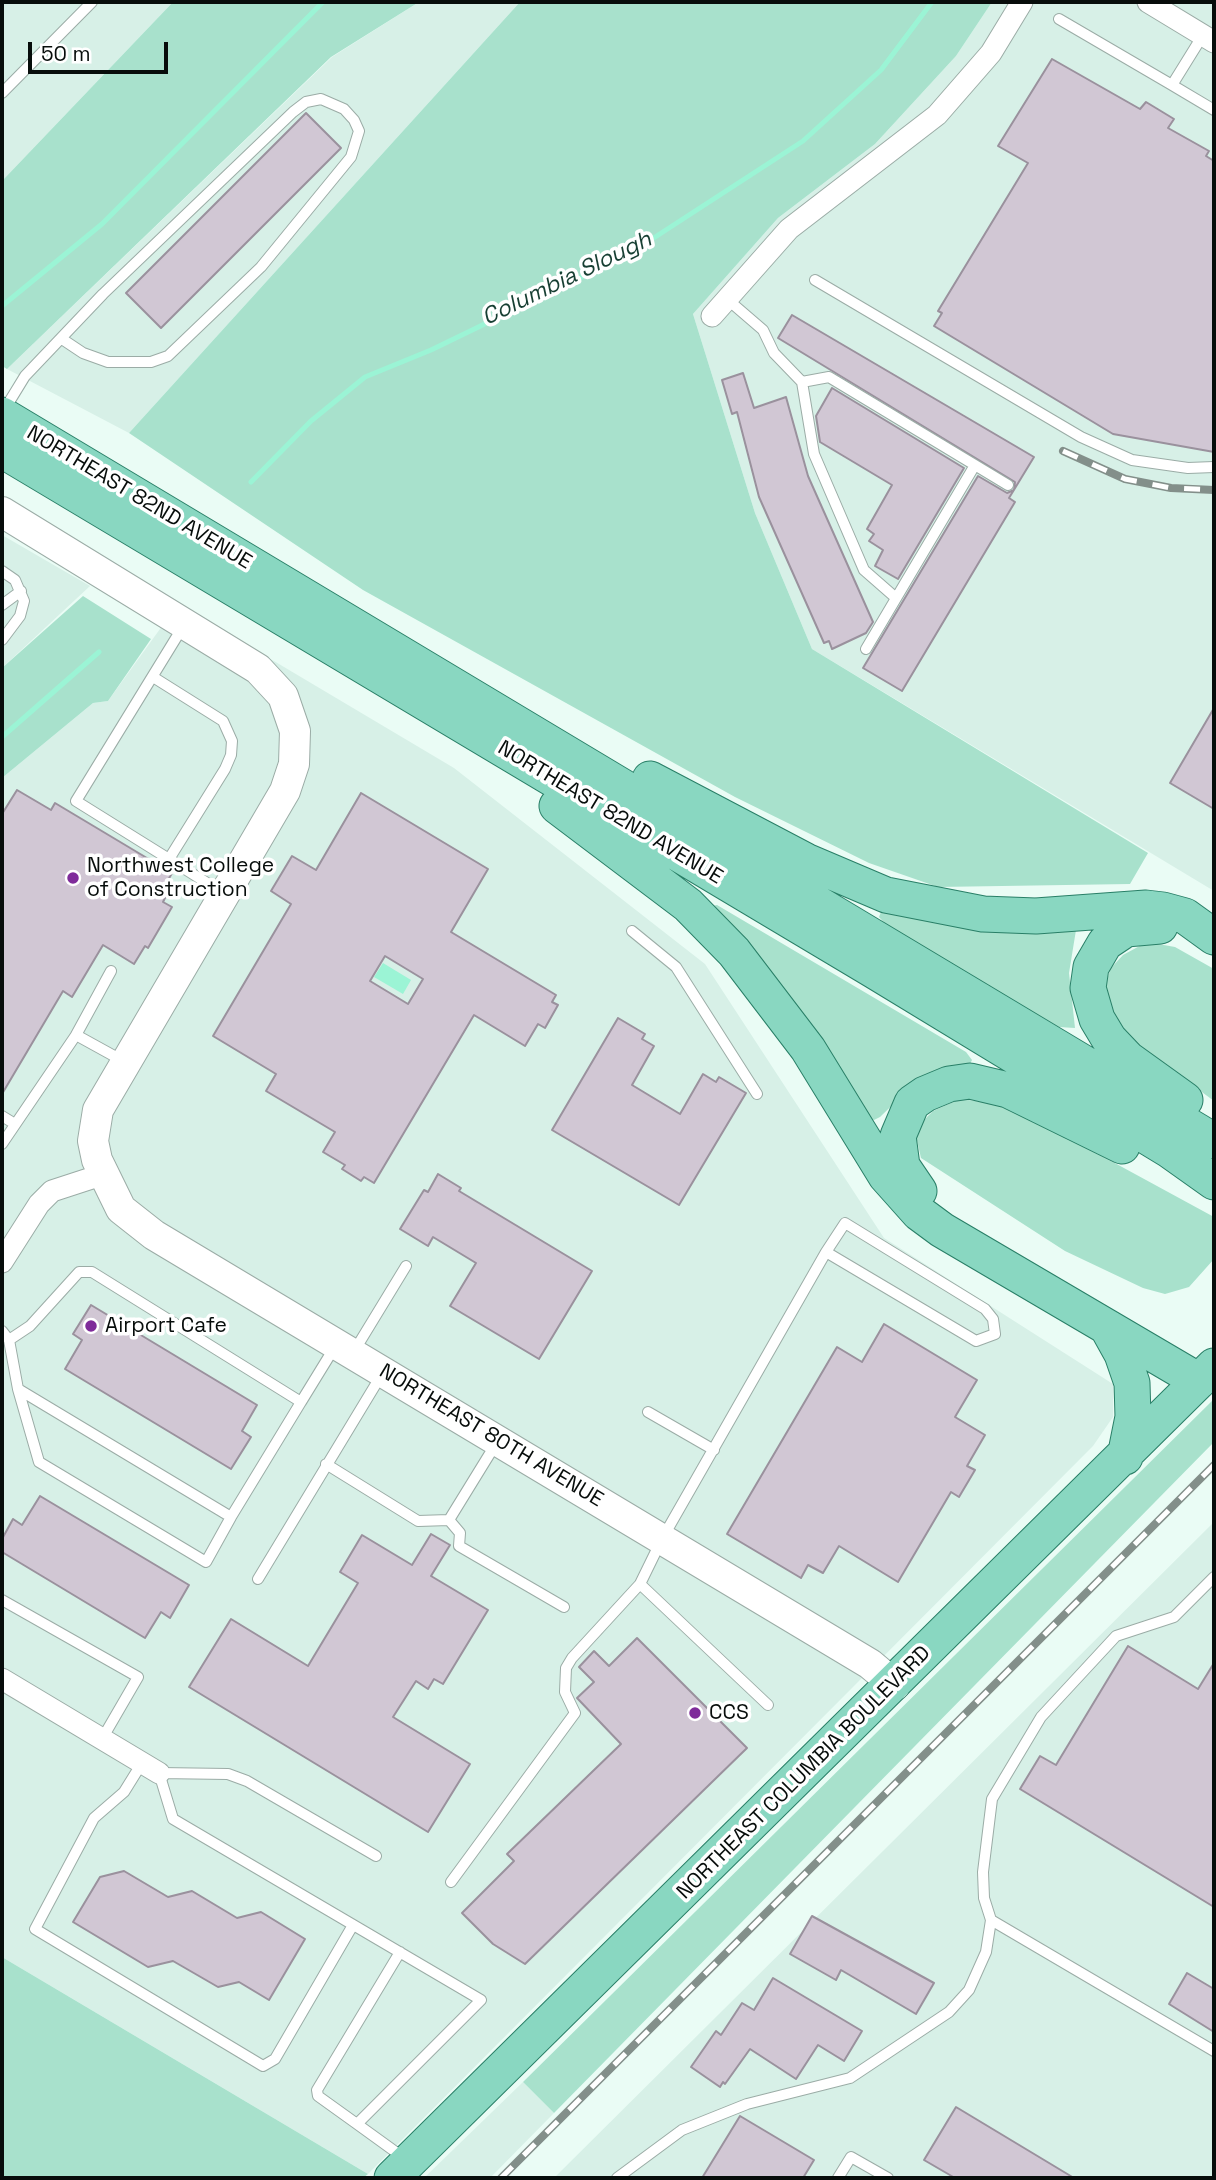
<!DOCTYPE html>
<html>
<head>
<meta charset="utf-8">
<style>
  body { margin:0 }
  #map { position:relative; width:1216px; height:2180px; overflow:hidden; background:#eafcf5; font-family:"Space Grotesk",sans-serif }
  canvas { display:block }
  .frame { position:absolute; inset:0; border:4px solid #070d0b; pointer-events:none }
  .scale { position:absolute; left:28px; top:42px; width:140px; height:32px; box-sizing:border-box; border:4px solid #070d0b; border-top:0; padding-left:9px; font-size:21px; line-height:24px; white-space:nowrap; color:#070d0b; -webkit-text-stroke:5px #fff; paint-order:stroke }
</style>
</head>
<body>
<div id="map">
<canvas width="1216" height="2180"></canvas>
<div class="frame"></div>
<div class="scale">50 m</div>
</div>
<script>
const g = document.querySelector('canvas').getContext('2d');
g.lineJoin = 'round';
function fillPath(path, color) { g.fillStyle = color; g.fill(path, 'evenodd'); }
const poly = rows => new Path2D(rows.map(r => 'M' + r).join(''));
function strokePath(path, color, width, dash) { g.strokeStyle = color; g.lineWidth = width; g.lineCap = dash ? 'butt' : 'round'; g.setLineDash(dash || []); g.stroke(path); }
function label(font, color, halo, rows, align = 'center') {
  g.font = font + ' "Space Grotesk",sans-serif'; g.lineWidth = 7; g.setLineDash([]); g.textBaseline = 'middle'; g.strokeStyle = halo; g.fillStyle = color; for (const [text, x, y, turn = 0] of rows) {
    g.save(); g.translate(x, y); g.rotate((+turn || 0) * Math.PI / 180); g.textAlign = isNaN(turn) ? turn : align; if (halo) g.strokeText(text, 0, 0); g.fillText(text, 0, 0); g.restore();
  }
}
fillPath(poly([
  [2,2,173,2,2,181],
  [419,2,520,2,129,433,7,369,332,57],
  [992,2,1214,2,1214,891,812,649,755,513,693,314,778,218,875,144,956,56],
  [2,535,90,586,2,668],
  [178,604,454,768,705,964,884,1238,1113,1384,1113,1417,1093,1446,368,2174,2,1957,2,778,93,703,108,701],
  [1214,1522,1214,2178,554,2178],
  [523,2082,554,2113,490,2178,424,2178]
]), '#d7f0e7');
fillPath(poly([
  [173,2,419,2,331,57,7,369,2,366,2,181],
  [520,2,992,2,956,56,875,144,778,218,693,314,755,513,812,649,1148,853,1130,884,938,887,869,863,735,797,363,590,129,433],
  [83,596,151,639,108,701,93,703,2,778,2,668],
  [717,905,966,1052,972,1060,969,1066,914,1084,880,1117,874,1120,865,1117,712,906],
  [888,909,1076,930,1069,973,1075,1028,1059,1027,892,931,879,917,881,912],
  [1147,942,1175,947,1214,969,1214,1101,1129,1038,1107,1005,1105,985,1111,968,1123,955],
  [960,1099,992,1103,1032,1118,1214,1217,1214,1259,1189,1287,1165,1294,1143,1288,1065,1251,921,1158,916,1136,920,1124,933,1111],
  [1214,1399,1214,1442,554,2113,523,2082],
  [2,1957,368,2174,363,2178,2,2178]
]), '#a8e1cc');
fillPath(poly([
  [383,963,411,980,403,994,374,977]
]), '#9bf4d5');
strokePath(poly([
  [2,306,102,224,323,2],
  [251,482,311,421,365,377,431,350,629,254,803,141,881,70,932,2],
  [2,737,99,652]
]), '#9bf4d5', 5);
const building = poly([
  [1052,59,1140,109,1146,102,1174,119,1168,128,1209,151,1206,156,1214,161,1214,452,1113,434,934,326,942,313,938,311,1028,163,998,146,1052,59],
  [306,113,341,148,161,328,126,293,306,113],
  [792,315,1034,457,1009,498,1015,502,902,691,863,668,978,476,1007,493,1014,490,1015,482,778,338,792,315],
  [743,373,754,408,786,397,808,476,873,622,866,633,832,649,829,641,824,643,759,497,737,412,732,414,722,380,743,373],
  [832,388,964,468,898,579,875,566,883,550,869,541,874,534,867,529,892,485,820,442,816,416,832,388],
  [1214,708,1214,809,1170,783,1214,708],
  [17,790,51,810,55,803,172,873,161,893,166,896,163,902,172,907,148,948,145,946,134,964,103,945,72,997,63,991,2,1094,2,814,17,790],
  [361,793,488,869,451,932,556,995,552,1002,558,1005,545,1028,538,1024,525,1046,474,1015,374,1183,364,1177,361,1181,342,1169,345,1165,323,1152,335,1132,266,1091,276,1074,213,1036,291,904,271,891,292,856,316,870,361,793],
  [385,956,423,979,408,1004,370,981,385,956],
  [618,1018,645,1034,642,1039,654,1046,632,1085,680,1114,703,1074,716,1082,719,1077,746,1093,679,1205,552,1130,618,1018],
  [438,1174,461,1188,459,1191,592,1271,539,1359,450,1306,476,1263,433,1237,428,1246,400,1229,424,1190,428,1192,438,1174],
  [91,1305,257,1405,242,1431,251,1437,231,1469,65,1369,82,1340,73,1334,91,1305],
  [884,1324,977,1380,955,1417,985,1435,967,1466,975,1470,959,1497,951,1492,898,1582,839,1546,823,1573,808,1565,801,1578,727,1534,837,1347,862,1362,884,1324],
  [40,1496,189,1585,170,1618,161,1612,145,1638,2,1552,2,1539,13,1519,22,1525,40,1496],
  [431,1534,450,1545,431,1576,488,1610,443,1684,434,1679,428,1689,416,1681,393,1717,470,1764,428,1832,189,1687,231,1619,308,1666,358,1583,340,1572,362,1535,412,1565,431,1534],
  [637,1638,747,1748,525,1964,493,1944,462,1913,514,1861,507,1854,621,1744,577,1698,594,1682,579,1667,594,1651,609,1666,637,1638],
  [1128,1646,1198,1689,1214,1663,1214,1907,1020,1789,1040,1756,1056,1765,1128,1646],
  [124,1871,168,1897,192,1891,237,1918,261,1912,305,1939,269,2000,239,1982,218,1987,173,1961,148,1967,73,1922,100,1877,124,1871],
  [812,1916,934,1983,916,2014,841,1970,836,1980,790,1954,812,1916],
  [1187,1973,1214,1989,1214,2032,1169,2004,1187,1973],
  [773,1978,862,2031,844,2061,818,2045,796,2079,750,2049,725,2084,723,2082,720,2087,691,2067,716,2031,721,2035,742,2003,754,2010,773,1978],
  [956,2107,1074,2178,955,2178,924,2160,956,2107],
  [740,2116,814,2160,803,2178,702,2178,740,2116]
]);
fillPath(building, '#d1c7d4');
strokePath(building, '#9a919d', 2);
const lane = poly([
  [1059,19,1172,85,1203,35],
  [1172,85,1214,110],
  [2,93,92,2],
  [815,280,1081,437,1132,460,1188,468,1214,467],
  [727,299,763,330,774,353,802,382,814,454,864,570,896,598],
  [802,382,829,377,1008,485],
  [3,412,25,376,103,294,293,112,306,102,321,99,344,109,354,120,359,131,351,157,261,267,168,356,151,362,108,362,83,353,62,339],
  [2,571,15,580,24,601,20,616,2,640],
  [2,605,21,591],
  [866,649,975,465],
  [153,677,223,721,232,741,231,755,225,769,169,859,76,801,184,625],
  [169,859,223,893],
  [632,931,676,967,757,1094],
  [111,971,76,1035,125,1062],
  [2,1116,15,1124],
  [2,1144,76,1035],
  [2,1331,9,1340,18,1389,231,1517,301,1402,92,1272,79,1272,30,1326,9,1340],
  [353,1353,406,1266],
  [18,1389,39,1462,206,1562,231,1517],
  [301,1402,336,1345],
  [648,1412,714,1450],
  [326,1464,418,1521,449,1520,460,1533,459,1546,564,1607],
  [449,1520,497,1442],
  [1214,1577,1174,1617,1116,1636,1041,1717,992,1799,983,1872,984,1898,991,1920,1214,2051],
  [258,1579,382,1374],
  [2,1600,138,1677,102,1739],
  [768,1705,640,1584,662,1539,826,1252,976,1341,995,1334,993,1319,985,1309,845,1223,826,1252],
  [142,1763,124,1792,94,1818,35,1929,263,2066,275,2059,353,1925],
  [376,1856,247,1781,228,1774,159,1773,173,1819,481,2000,357,2124,404,2158],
  [451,1882,575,1713,565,1692,566,1668,572,1658,640,1584],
  [357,2124,318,2096,317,2090,400,1952],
  [617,2178,682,2130,747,2104,850,2078,949,2012,969,1990,986,1952,991,1920],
  [838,2178,851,2157,888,2178]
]);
const street = poly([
  [1148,2,1214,42],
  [712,316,789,229,937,115,991,53,1022,2],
  [2,1262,39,1204,52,1191,101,1175],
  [2,1679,159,1773]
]);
const secondary = poly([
  [2,512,258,669,283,696,295,731,294,764,285,791,98,1110,93,1141,97,1160,121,1209,154,1235,870,1664,895,1685]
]);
const primary = poly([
  [2,415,1214,1141],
  [2,450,873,970,1169,1150,1214,1182],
  [650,779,806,861,886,895,983,914,1036,916,1146,908,1163,910,1185,916,1214,937],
  [557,806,688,905,734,952,808,1049,886,1176,919,1213,942,1230,1199,1381],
  [1160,926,1126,929,1105,943,1091,967,1088,988,1097,1019,1109,1039,1128,1059,1185,1100],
  [919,1191,902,1166,898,1136,912,1103,925,1094,949,1084,970,1081,1008,1090,1122,1146],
  [1107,1327,1122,1354,1132,1383,1133,1417,1125,1457],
  [392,2178,1214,1366]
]);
strokePath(lane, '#9baca6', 12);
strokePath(street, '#9baca6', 23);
strokePath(secondary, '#9baca6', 32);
strokePath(primary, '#297f67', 37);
strokePath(lane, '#fff', 10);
strokePath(street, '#fff', 21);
strokePath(secondary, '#fff', 30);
strokePath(primary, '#89d7c1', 35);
const rail = poly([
  [1063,451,1125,479,1171,488,1214,490],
  [501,2178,1214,1465]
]);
strokePath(rail, '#838f8a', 8);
strokePath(rail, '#fff', 5, [16]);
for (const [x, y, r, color] of [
  [73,878,7,"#7f2b9a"],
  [91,1326,7,"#7f2b9a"],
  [695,1713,7,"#7f2b9a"]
]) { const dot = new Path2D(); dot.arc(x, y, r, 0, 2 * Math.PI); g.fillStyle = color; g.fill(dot); strokePath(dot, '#fff', 2.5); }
label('21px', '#070d0b', '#fff', [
  ["NORTHEAST 82ND AVENUE",139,498,31],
  ["NORTHEAST 82ND AVENUE",610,813,31],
  ["NORTHEAST 80TH AVENUE",491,1436,31],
  ["NORTHEAST COLUMBIA BOULEVARD",804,1773,-45]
]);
label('21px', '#070d0b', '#fff', [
  ["Northwest College",87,866],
  ["of Construction",87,890],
  ["Airport Cafe",105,1326],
  ["CCS",709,1713]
], 'left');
label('italic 23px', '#173f33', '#fff', [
  ["Columbia Slough",567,279,-26]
]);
</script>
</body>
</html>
